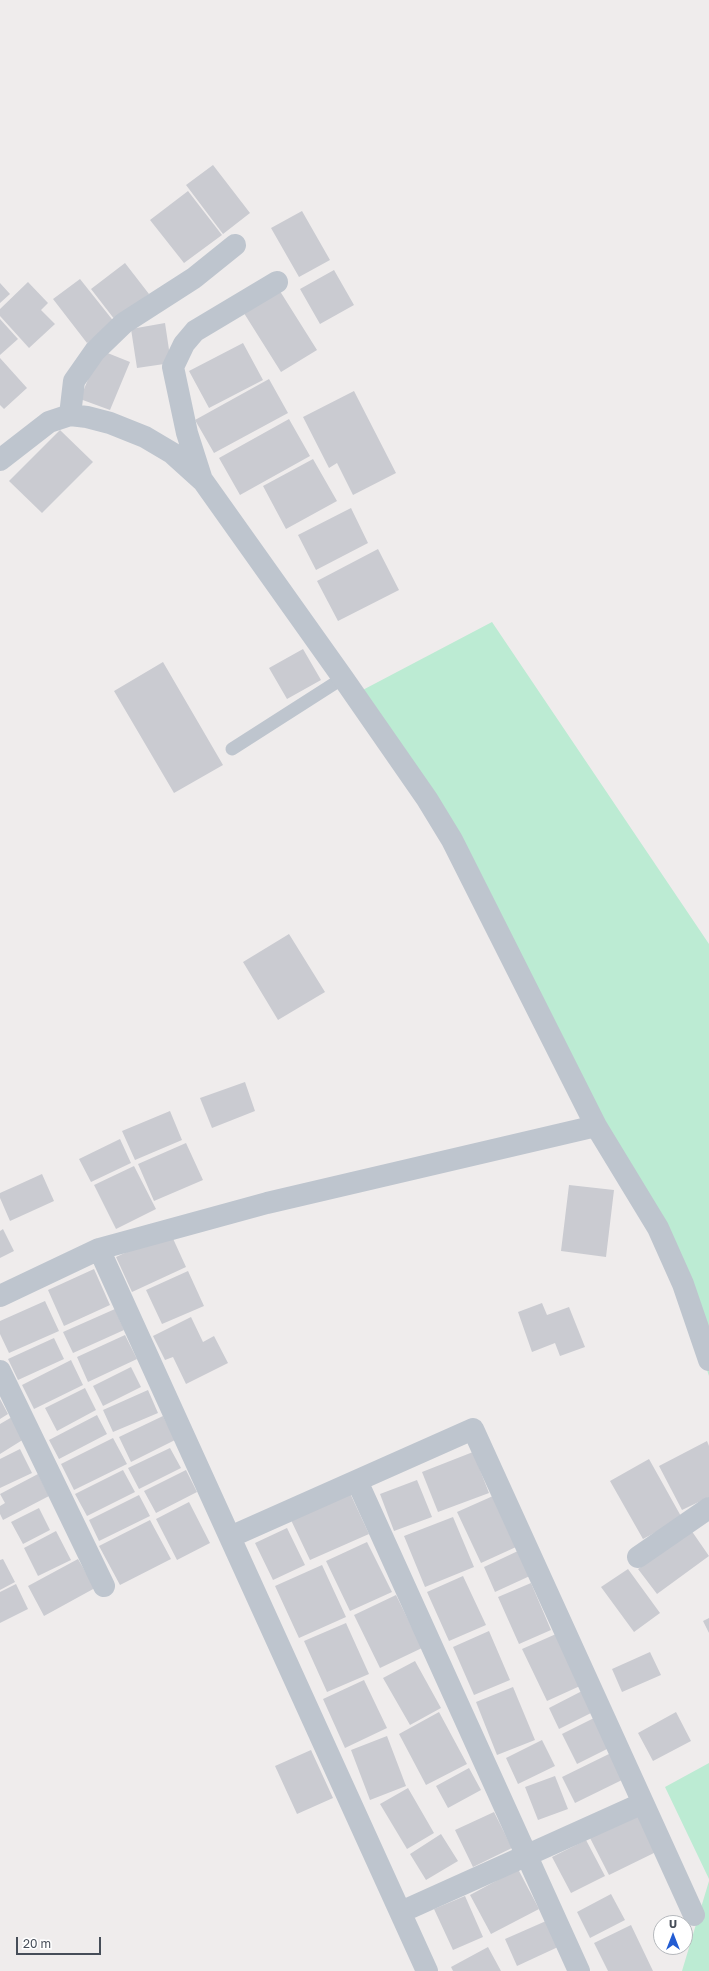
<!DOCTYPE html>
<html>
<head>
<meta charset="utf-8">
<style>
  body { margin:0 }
  #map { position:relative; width:709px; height:1971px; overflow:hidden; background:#efecec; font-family:"Golos Text",sans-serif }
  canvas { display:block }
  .north { position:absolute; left:653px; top:1915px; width:40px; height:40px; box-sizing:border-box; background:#fff; border:1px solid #b5b8bc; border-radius:50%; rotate:0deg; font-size:11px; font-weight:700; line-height:16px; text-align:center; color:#464d58 }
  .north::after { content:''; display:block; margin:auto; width:14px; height:18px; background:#235cd2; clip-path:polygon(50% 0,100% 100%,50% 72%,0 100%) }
  .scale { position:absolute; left:16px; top:1937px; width:85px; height:18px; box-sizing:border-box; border:2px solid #464d58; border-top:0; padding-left:5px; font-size:12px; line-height:14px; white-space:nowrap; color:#464d58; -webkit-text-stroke:3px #fff; paint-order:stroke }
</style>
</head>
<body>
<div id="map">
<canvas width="709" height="1971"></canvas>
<div class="north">U</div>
<div class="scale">20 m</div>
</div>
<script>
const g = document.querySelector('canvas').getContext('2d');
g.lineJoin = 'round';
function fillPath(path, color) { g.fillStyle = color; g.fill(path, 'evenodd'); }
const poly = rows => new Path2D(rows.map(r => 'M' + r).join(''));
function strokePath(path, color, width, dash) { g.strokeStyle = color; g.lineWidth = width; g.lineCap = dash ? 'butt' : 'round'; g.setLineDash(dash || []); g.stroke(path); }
fillPath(poly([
  [492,622,709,944,709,1376,653,1208,357,693],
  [709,1763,709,1879,665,1787],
  [709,1881,709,1971,682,1971]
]), '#bcebd3');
fillPath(poly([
  [213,165,250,213,223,234,186,185],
  [188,191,222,235,184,263,150,220],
  [302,211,330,260,299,277,271,228],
  [125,263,149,294,115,320,91,289],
  [334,270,354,305,320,324,300,289],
  [80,279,115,323,87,343,53,299],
  [28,282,48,303,41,310,55,324,29,348,0,316,0,309],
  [0,283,10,294,0,303],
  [278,288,317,350,281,372,242,310],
  [0,319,18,339,0,355],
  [165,323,171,363,137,368,131,329],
  [243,343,263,380,209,408,189,371],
  [100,350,130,362,110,410,80,399],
  [0,358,27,388,4,409,0,405],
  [269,379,288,413,214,453,195,420],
  [354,391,396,473,353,495,337,463,329,468,303,417],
  [289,419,310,456,240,495,219,458],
  [60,430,93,462,42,513,9,481],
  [313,459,337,501,286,529,263,486],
  [351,508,368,543,316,570,298,535],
  [378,549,399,590,338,621,317,581],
  [303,649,321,680,287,699,269,668],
  [163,662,223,765,174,793,114,691],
  [289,934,325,992,278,1020,243,962],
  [245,1082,255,1111,212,1128,200,1098],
  [170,1111,182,1140,135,1160,122,1131],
  [120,1139,131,1163,91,1182,79,1159],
  [186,1143,203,1180,154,1201,138,1164],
  [134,1166,156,1209,116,1229,94,1185],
  [42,1174,54,1201,10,1221,0,1198,0,1193],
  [569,1185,614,1190,606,1257,561,1251],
  [3,1229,14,1251,0,1258,0,1231],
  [170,1232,186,1267,132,1292,116,1257],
  [94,1269,110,1305,64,1326,48,1290],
  [188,1271,204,1306,162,1324,146,1290],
  [45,1301,59,1331,9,1353,0,1334,0,1321],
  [542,1303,547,1315,569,1307,585,1347,560,1356,555,1343,532,1352,518,1312],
  [115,1309,124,1330,73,1353,63,1332],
  [191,1317,203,1342,214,1336,228,1363,186,1384,173,1357,165,1360,153,1336],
  [125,1335,137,1359,88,1382,77,1357],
  [54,1338,64,1359,18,1380,8,1359],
  [71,1360,83,1385,34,1409,22,1385],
  [131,1367,141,1387,103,1406,93,1386],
  [85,1388,96,1410,57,1431,45,1408],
  [148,1390,158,1413,113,1432,103,1410],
  [0,1399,8,1414,0,1419],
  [97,1415,107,1434,59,1459,49,1440],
  [163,1416,175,1440,131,1462,119,1437],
  [12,1417,24,1439,0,1454,0,1424],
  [113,1438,127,1464,74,1490,61,1464],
  [707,1441,709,1446,709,1497,682,1510,659,1466],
  [170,1448,181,1468,139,1489,128,1468],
  [20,1449,32,1473,0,1488,0,1459],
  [473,1452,489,1493,438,1512,422,1472],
  [649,1459,682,1518,643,1539,610,1481],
  [123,1470,135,1492,87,1516,75,1494],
  [186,1470,197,1492,156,1513,144,1491],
  [38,1474,49,1496,3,1520,0,1514,0,1506,5,1503,0,1494],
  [417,1480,432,1517,394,1531,380,1494],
  [349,1491,369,1534,310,1560,290,1518],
  [139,1495,150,1516,99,1541,89,1520],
  [493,1496,516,1547,481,1563,457,1512],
  [189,1502,210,1543,177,1560,156,1519],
  [39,1508,50,1530,23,1544,11,1522],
  [453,1517,474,1567,425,1587,404,1536],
  [150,1520,171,1559,120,1585,99,1546],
  [287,1528,305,1565,273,1580,255,1543],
  [691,1530,709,1556,657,1594,638,1569],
  [56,1531,71,1560,38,1576,24,1548],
  [367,1542,392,1592,350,1611,326,1561],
  [520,1550,532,1575,495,1592,484,1567],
  [3,1559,15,1582,0,1590,0,1560],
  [78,1559,95,1588,44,1616,28,1586],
  [322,1565,346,1617,299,1638,275,1586],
  [628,1569,660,1613,634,1632,601,1587],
  [463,1576,486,1625,449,1641,427,1592],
  [531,1583,551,1630,519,1644,498,1597],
  [16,1584,28,1609,0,1623,0,1592],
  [396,1595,422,1648,380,1668,354,1615],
  [709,1618,709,1633,703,1621],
  [346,1623,369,1674,327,1692,304,1641],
  [489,1631,510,1680,474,1695,453,1647],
  [556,1634,580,1686,547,1701,522,1649],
  [650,1652,661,1675,622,1692,612,1669],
  [415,1661,441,1708,410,1725,383,1678],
  [364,1680,387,1728,345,1748,323,1699],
  [513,1687,535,1740,497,1755,476,1702],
  [582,1691,593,1712,559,1729,549,1708],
  [439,1712,467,1764,426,1785,399,1734],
  [676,1712,691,1741,653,1761,638,1733],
  [594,1718,609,1748,577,1764,562,1734],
  [387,1736,406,1786,370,1800,351,1750],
  [542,1740,555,1766,518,1784,506,1758],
  [311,1750,333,1798,297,1814,275,1766],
  [611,1753,624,1779,575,1803,562,1777],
  [469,1768,481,1790,448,1808,436,1786],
  [555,1776,568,1809,538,1820,525,1787],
  [408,1788,434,1833,407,1849,380,1804],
  [494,1812,512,1848,473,1867,455,1830],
  [638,1815,656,1852,609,1875,590,1838],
  [441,1834,458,1861,426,1880,410,1854],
  [586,1840,605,1876,571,1893,552,1857],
  [518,1869,539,1909,491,1934,470,1895],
  [611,1894,625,1920,590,1938,577,1912],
  [465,1896,483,1937,453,1950,434,1909],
  [546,1921,558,1947,517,1966,505,1939],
  [631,1925,653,1971,608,1971,594,1943],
  [488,1947,501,1971,453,1971,451,1967]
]), '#cacbd1');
strokePath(poly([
  [232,749,343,678]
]), '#bec5ce', 13);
strokePath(poly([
  [70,415,74,381,95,351,124,323,194,278,235,245],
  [0,460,49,422,70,415,87,417,110,423,145,437,172,453,203,481,343,678,427,799,452,840,596,1126,658,1228,683,1284,709,1360],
  [202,480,187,433,173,367,184,344,195,331,277,282],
  [99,1249,427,1971],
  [0,1296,99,1249,267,1203,596,1126],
  [0,1371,104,1586],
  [357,1481,579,1971],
  [230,1537,473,1429,694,1915],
  [638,1557,709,1508],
  [401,1912,643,1803]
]), '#bec5ce', 22);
</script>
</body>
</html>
